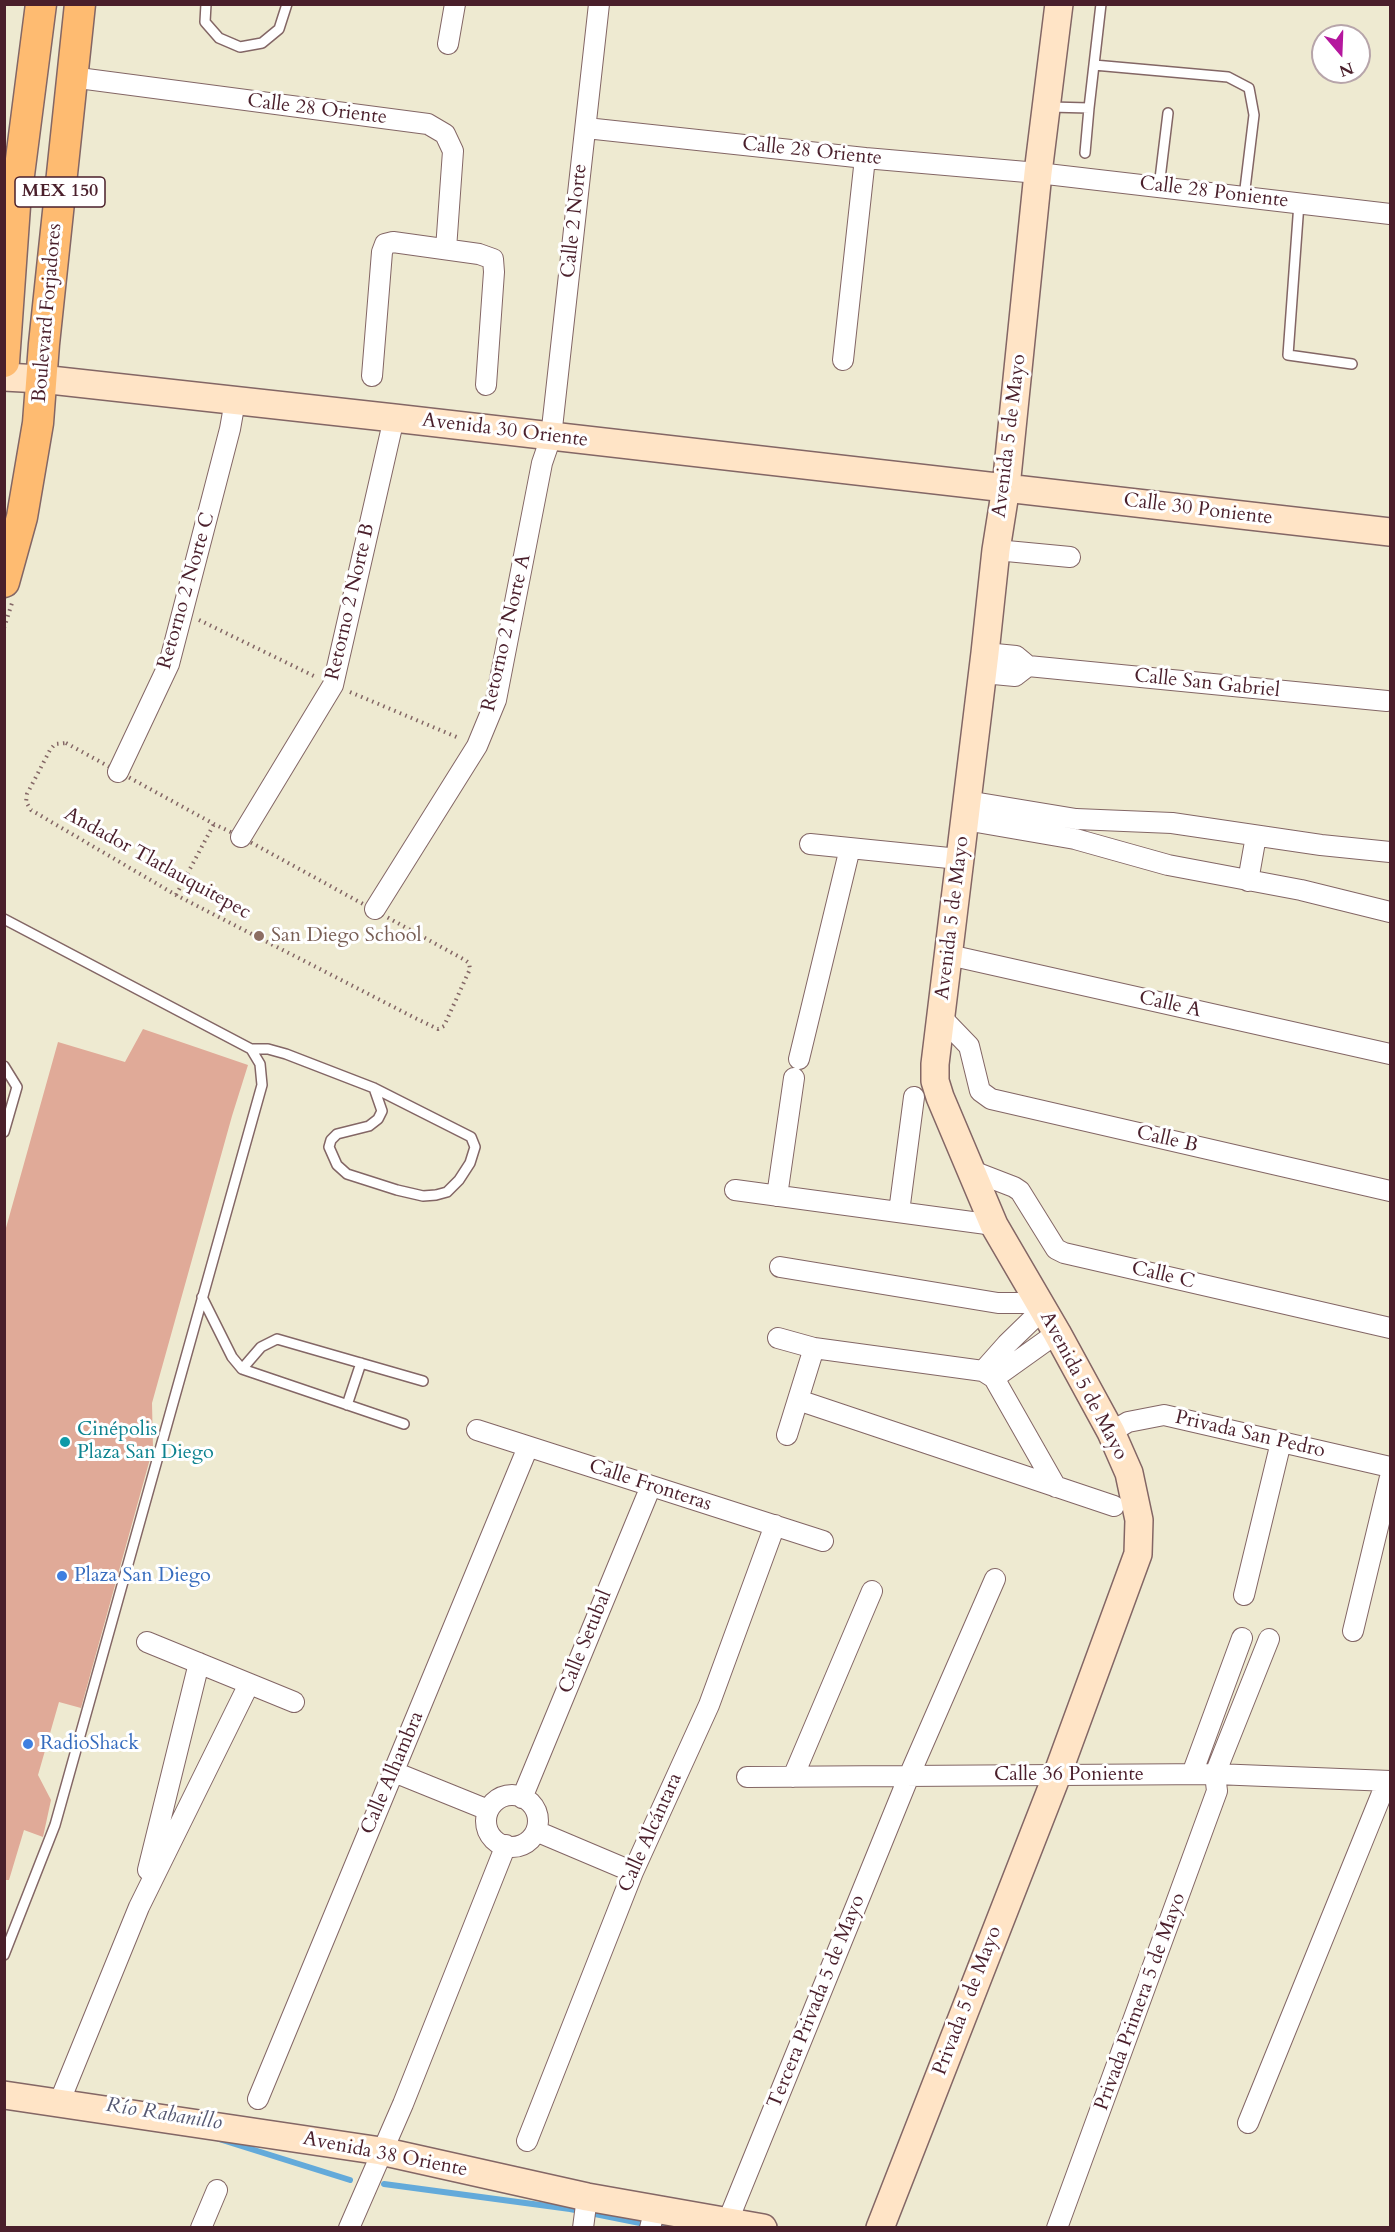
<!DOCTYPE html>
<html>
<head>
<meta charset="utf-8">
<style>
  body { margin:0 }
  #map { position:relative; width:1395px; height:2232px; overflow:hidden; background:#eeead1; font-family:Cardo,serif }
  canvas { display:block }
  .frame { position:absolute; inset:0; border:6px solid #4a1f2b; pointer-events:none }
  .north { position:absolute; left:1311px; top:24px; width:60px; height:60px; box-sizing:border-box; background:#fff; border:2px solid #b7a5aa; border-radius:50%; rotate:161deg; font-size:16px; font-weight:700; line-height:24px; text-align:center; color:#4a1f2b }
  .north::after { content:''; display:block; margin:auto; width:21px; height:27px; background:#b5179e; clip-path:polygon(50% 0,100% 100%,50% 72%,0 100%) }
</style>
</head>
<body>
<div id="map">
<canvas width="1395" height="2232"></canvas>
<div class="frame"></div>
<div class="north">N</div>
</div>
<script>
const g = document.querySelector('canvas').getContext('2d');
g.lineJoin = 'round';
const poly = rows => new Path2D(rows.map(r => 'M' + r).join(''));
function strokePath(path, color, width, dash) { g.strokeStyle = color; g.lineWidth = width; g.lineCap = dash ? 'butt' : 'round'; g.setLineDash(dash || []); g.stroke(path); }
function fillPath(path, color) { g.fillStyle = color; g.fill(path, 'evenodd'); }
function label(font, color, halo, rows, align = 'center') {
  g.font = font + ' Cardo,serif'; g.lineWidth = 6; g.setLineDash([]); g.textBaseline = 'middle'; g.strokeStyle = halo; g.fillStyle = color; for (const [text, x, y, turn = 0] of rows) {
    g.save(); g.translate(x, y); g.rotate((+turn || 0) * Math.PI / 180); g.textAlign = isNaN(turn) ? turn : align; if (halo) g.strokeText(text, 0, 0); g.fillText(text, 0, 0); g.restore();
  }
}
strokePath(poly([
  [219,2139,350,2180],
  [384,2184,570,2209,665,2228]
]), '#63aada', 6);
fillPath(poly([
  [143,1029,248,1065,232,1116,152,1403,153,1448,81,1708,59,1702,38,1775,51,1800,43,1837,24,1830,9,1880,4,1880,4,1235,58,1042,125,1062]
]), '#e0aa98');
const lane = poly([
  [206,4,205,22,219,38,240,47,262,43,279,29,287,4],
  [1094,65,1228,77,1249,88,1254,115,1244,197],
  [1050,107,1089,108,1101,4],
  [1085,153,1089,108],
  [1159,187,1168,113],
  [1299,203,1288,355,1352,364],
  [4,919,251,1049,260,1064,262,1085,55,1825,4,1955],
  [251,1049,268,1049,286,1054,374,1088,471,1137,475,1147,470,1163,459,1180,447,1192,436,1195,423,1196,397,1190,347,1174,337,1165,329,1147,331,1140,337,1134,369,1126,378,1119,382,1111,374,1088],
  [4,1066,17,1087,4,1132],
  [202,1297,232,1357,242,1369,404,1424],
  [242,1369,261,1347,277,1339,423,1381],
  [347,1405,361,1363]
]);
const street = poly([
  [448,44,455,4],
  [71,77,428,124,445,134,453,151,446,249],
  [586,128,865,158,1038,173,1390,214],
  [843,360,865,158],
  [372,376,382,252,385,244,393,242,479,254,493,259,494,272,486,385],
  [996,550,1070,557],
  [985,653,1016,656,1028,666,1387,701],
  [983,673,1015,676,1028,666],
  [118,772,169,664,230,429,235,401],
  [967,801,1076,819,1172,823,1321,845,1390,852],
  [965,820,1075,839,1168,865,1301,890,1390,912],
  [241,837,333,685,394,418],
  [810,844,959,859],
  [1248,881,1256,836],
  [375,909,477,746,496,700,542,463,551,437,599,4],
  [949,955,1390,1054],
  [941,1017,969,1046,980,1091,991,1099,1390,1191],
  [799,1059,850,848],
  [970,1170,1014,1187,1020,1191,1056,1249,1064,1253,1390,1328],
  [735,1190,994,1225],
  [777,1196,794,1078],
  [899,1212,914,1097],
  [780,1267,998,1303,1040,1303],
  [778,1338,814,1348,983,1371,994,1378,1056,1487],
  [983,1371,1007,1344,1043,1309],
  [994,1378,1057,1333],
  [798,1400,1114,1506],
  [477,1430,823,1541],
  [1111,1432,1128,1422,1164,1415,1390,1467],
  [787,1435,814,1348],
  [1244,1595,1281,1442],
  [1353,1631,1390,1477],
  [147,1642,294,1702],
  [394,1772,488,1810],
  [1192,1774,1242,1638],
  [747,1777,1215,1774,1390,1781],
  [793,1777,872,1591],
  '486 1821a26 26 0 1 1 52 0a26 26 0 1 1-52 0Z',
  [522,1798,651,1486],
  [536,1831,633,1872],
  [148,1870,199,1663],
  [258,2099,528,1447],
  [59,2103,139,1907,249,1684],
  [1248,2123,1387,1781],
  [527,2141,633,1872,709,1705,775,1525],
  [201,2228,217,2190],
  [349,2228,403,2104,506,1845],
  [583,2228,587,2197],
  [650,2228,655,2209],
  [725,2228,909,1776,995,1579],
  [1057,2228,1217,1791,1215,1774,1269,1639]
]);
const secondary = poly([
  [4,377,41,379,394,418,1390,532],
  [4,2095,381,2151,587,2197,763,2228],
  [880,2228,1057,1775,1138,1554,1139,1520,1129,1473,1111,1432,1057,1333,994,1225,940,1097,935,1081,935,1064,985,653,996,550,1006,487,1038,173,1059,4]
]);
const primary = poly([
  [4,362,15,206,41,4],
  [4,582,22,517,38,423,44,344,80,4]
]);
strokePath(lane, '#836665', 12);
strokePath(street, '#836665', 22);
strokePath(secondary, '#836665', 30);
strokePath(primary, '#836665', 33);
strokePath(poly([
  [199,620,316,677],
  [4,628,12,603],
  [350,692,459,738],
  [66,743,214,824,241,837,465,960,469,963,470,969,444,1026,438,1029,415,1018,176,895,31,810,26,802,27,794,50,750,55,744,66,743],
  [176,895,214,824]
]), '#836665', 4, [1.5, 4.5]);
strokePath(lane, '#fff', 9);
strokePath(street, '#fff', 20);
strokePath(secondary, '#ffe4c6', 27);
strokePath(primary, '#febb71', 30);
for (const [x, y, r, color] of [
  [259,936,6,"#8d6e63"],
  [65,1442,6,"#0f9aa8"],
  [62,1576,6,"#3f7fe0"],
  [28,1744,6,"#3f7fe0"]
]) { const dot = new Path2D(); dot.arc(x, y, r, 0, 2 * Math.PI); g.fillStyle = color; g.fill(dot); strokePath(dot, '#fff', 2); }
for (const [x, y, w] of [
  [60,192,90]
]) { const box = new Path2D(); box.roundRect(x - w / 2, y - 15, w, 30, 4.5); g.fillStyle = '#fff'; g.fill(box); strokePath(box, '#4a1f2b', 1.5); }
label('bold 18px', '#4a1f2b', null, [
  ["MEX 150",60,192]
]);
label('20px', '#4a1f2b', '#fff', [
  ["Calle 28 Oriente",317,110,7],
  ["Calle 28 Oriente",812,152,6],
  ["Calle 28 Poniente",1214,193,7],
  ["Calle 2 Norte",575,221,-84],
  ["Boulevard Forjadores",48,313,-85],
  ["Avenida 30 Oriente",505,431,7],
  ["Avenida 5 de Mayo",1010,436,-83],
  ["Calle 30 Poniente",1198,510,7],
  ["Retorno 2 Norte C",187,591,-74],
  ["Retorno 2 Norte B",351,602,-77],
  ["Retorno 2 Norte A",507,633,-77],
  ["Calle San Gabriel",1207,684,6],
  ["Andador Tlatlauquitepec",157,864,29],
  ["Avenida 5 de Mayo",953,918,-83],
  ["Calle A",1170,1005,13],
  ["Calle B",1167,1140,13],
  ["Calle C",1163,1276,13],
  ["Avenida 5 de Mayo",1083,1386,62],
  ["Privada San Pedro",1250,1435,13],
  ["Calle Fronteras",650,1486,18],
  ["Calle Setubal",586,1642,-68],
  ["Calle Alhambra",393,1773,-67],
  ["Calle 36 Poniente",1069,1775],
  ["Calle Alcántara",651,1833,-66],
  ["Privada 5 de Mayo",968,2001,-69],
  ["Tercera Privada 5 de Mayo",817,2002,-68],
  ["Privada Primera 5 de Mayo",1141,2002,-70],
  ["Avenida 38 Oriente",385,2155,11]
]);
label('20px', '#785e54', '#fff', [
  ["San Diego School",271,936]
], 'left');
label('20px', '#0d838f', '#fff', [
  ["Cinépolis",77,1430],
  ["Plaza San Diego",77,1453]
], 'left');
label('20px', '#366cbe', '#fff', [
  ["Plaza San Diego",74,1576],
  ["RadioShack",40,1744]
], 'left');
label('italic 21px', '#545771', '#fff', [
  ["Río Rabanillo",164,2115,9]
]);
</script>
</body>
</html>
